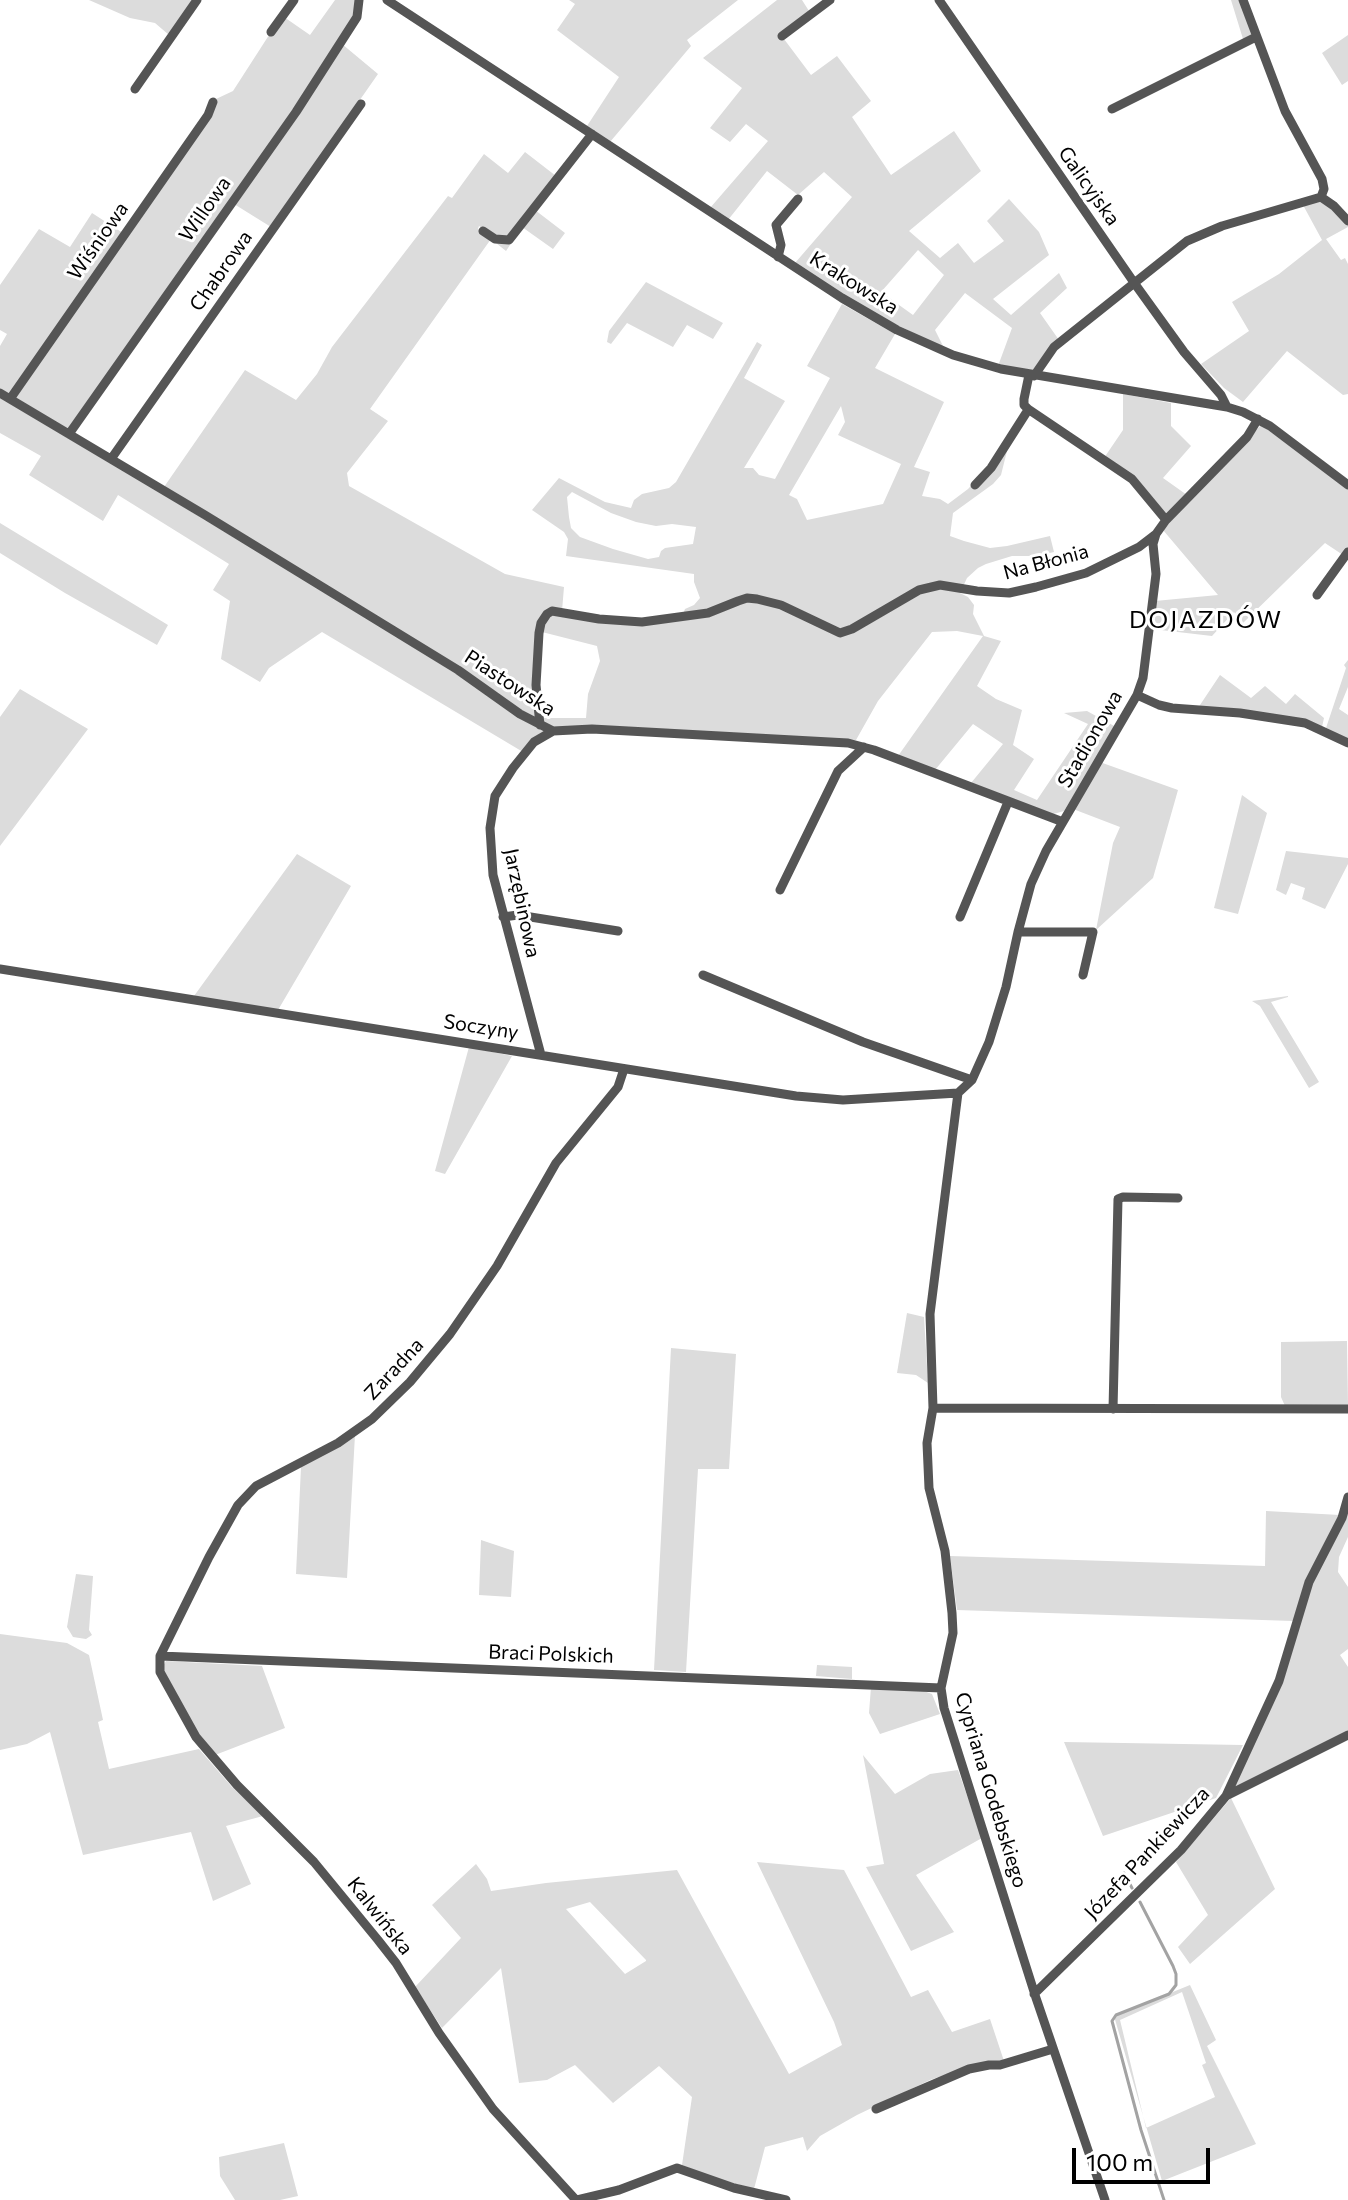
<!DOCTYPE html>
<html>
<head>
<meta charset="utf-8">
<style>
  body { margin:0 }
  #map { position:relative; width:1348px; height:2200px; overflow:hidden; background:#fff; font-family:Commissioner,sans-serif }
  canvas { display:block }
  .scale { position:absolute; left:1072px; top:2148px; width:138px; height:36px; box-sizing:border-box; border:4px solid #000; border-top:0; padding-left:10px; font-size:24px; line-height:28px; white-space:nowrap; color:#000; -webkit-text-stroke:6px #fff; paint-order:stroke }
</style>
</head>
<body>
<div id="map">
<canvas width="1348" height="2200"></canvas>
<div class="scale">100 m</div>
</div>
<script>
const g = document.querySelector('canvas').getContext('2d');
g.lineJoin = 'round';
function fillPath(path, color) { g.fillStyle = color; g.fill(path, 'evenodd'); }
const poly = rows => new Path2D(rows.map(r => 'M' + r).join(''));
function strokePath(path, color, width, dash) { g.strokeStyle = color; g.lineWidth = width; g.lineCap = dash ? 'butt' : 'round'; g.setLineDash(dash || []); g.stroke(path); }
function label(font, color, halo, rows, align = 'center') {
  g.font = font + ' Commissioner,sans-serif'; g.lineWidth = 6; g.setLineDash([]); g.textBaseline = 'middle'; g.strokeStyle = halo; g.fillStyle = color; for (const [text, x, y, turn = 0] of rows) {
    g.save(); g.translate(x, y); g.rotate((+turn || 0) * Math.PI / 180); g.textAlign = isNaN(turn) ? turn : align; if (halo) g.strokeText(text, 0, 0); g.fillText(text, 0, 0); g.restore();
  }
}
fillPath(poly([
  [89,0,194,0,169,35,155,23,130,18],
  [335,0,357,0,355,16,283,127,69,432,13,399,211,116,216,99,233,91,271,32,284,17,310,35],
  [569,0,738,0,687,40,691,46,610,142,587,126,619,77,557,30,575,4],
  [777,0,802,0,809,11,781,35,811,75,837,56,871,101,852,117,891,175,954,131,981,171,909,231,940,258,958,243,974,263,1004,241,987,221,1009,199,1039,232,1049,255,993,299,1011,315,1059,273,1067,288,1040,313,1059,340,1032,374,998,366,1012,328,965,293,935,330,944,348,871,312,795,263,852,197,824,172,798,195,767,171,728,220,710,208,768,141,746,124,730,142,710,128,742,88,703,58],
  [918,250,944,275,913,315,881,292],
  [1231,0,1240,0,1252,35,1243,39],
  [1348,35,1348,81,1342,85,1322,53],
  [342,44,378,74,271,227,234,204],
  [525,152,556,176,508,239,495,237,479,226,478,229,491,239,510,242,535,210,565,233,553,249,522,227,506,251,491,239,370,409,388,421,347,473,349,486,505,574,564,587,562,611,553,609,540,623,538,721,164,487,245,370,296,400,317,374,332,347,448,196,452,198,484,154,508,173],
  [1321,200,1348,224,1348,227,1326,239,1341,260,1345,258,1348,264,1348,394,1343,395,1287,351,1243,402,1224,388,1201,364,1249,331,1232,302,1279,274,1322,240,1303,205],
  [92,213,123,233,9,396,0,390,0,346,7,334,0,330,0,285,39,229,70,247],
  [646,282,723,323,713,339,687,325,673,347,627,323,611,344,607,342,609,331],
  [842,304,895,334,875,368,944,402,914,467,930,472,922,496,940,499,948,504,968,489,1008,447,1001,475,993,484,953,513,950,536,964,541,990,548,1007,546,1050,536,1054,552,1036,556,1012,556,986,564,978,568,967,578,960,593,968,597,974,605,973,614,984,636,1001,641,977,686,996,699,1022,710,1013,745,1034,759,1014,790,1037,800,1088,724,1064,713,1087,711,1116,727,1064,811,1050,815,971,783,1003,744,973,724,935,770,898,756,983,636,957,631,932,632,878,701,856,740,554,729,542,723,542,718,586,718,588,694,600,661,597,646,542,632,549,616,554,613,576,618,681,619,685,609,694,605,700,598,694,582,694,574,566,556,568,539,564,532,532,510,559,478,605,502,631,508,634,500,642,494,669,488,676,482,757,342,762,345,744,378,785,401,744,468,753,468,759,475,775,479,830,378,807,366],
  [841,406,845,422,838,435,901,464,883,504,807,520,797,499,789,495],
  [572,492,611,513,636,522,656,526,672,524,696,527,693,544,665,548,661,551,659,557,648,559,613,549,580,537,571,528,569,517,567,497],
  [1123,394,1171,403,1171,426,1191,446,1163,478,1187,495,1166,517,1104,458,1123,430],
  [0,396,361,614,548,732,523,752,322,632,269,668,260,682,221,659,230,601,213,590,229,564,118,495,103,521,29,475,41,456,0,433],
  [1261,425,1348,488,1348,548,1343,555,1325,543,1243,623,1234,612,1212,636,1152,629,1155,601,1218,595,1163,530],
  [0,523,168,625,157,645,65,593,0,553],
  [1348,660,1348,687,1339,709,1348,715,1348,740,1326,728,1346,668,1344,665],
  [1220,675,1251,698,1265,686,1286,704,1295,694,1324,718,1322,727,1198,708],
  [20,689,88,729,0,846,0,717],
  [1097,761,1178,790,1153,878,1096,930,1113,843,1120,827,1073,809],
  [1242,795,1267,813,1238,914,1214,908],
  [1286,851,1348,858,1348,864,1325,909,1302,899,1305,888,1291,883,1286,895,1276,890],
  [297,854,351,886,278,1010,194,996],
  [1288,996,1288,997,1271,1002,1319,1082,1309,1088,1260,1006,1252,1001],
  [469,1047,512,1056,445,1174,435,1171],
  [907,1313,924,1317,928,1383,916,1375,897,1373],
  [1347,1341,1348,1407,1285,1406,1281,1397,1281,1342],
  [671,1348,736,1354,729,1469,698,1469,686,1672,654,1670],
  [355,1435,347,1578,296,1574,301,1467],
  [1348,1510,1348,1537,1339,1557,1338,1572,1348,1587,1348,1649,1340,1655,1348,1667,1348,1732,1233,1790,1313,1583],
  [1266,1511,1340,1515,1293,1621,957,1610,950,1556,1265,1566],
  [481,1540,514,1551,511,1597,479,1595],
  [76,1574,93,1576,89,1630,92,1635,86,1639,73,1637,67,1627],
  [0,1634,67,1643,89,1655,103,1720,98,1722,109,1769,199,1749,232,1787,263,1816,226,1826,251,1884,213,1901,191,1832,83,1855,50,1732,27,1744,0,1750],
  [166,1661,262,1666,285,1728,215,1755,200,1737,163,1671,163,1666],
  [817,1665,852,1667,852,1679,816,1676],
  [871,1687,921,1690,932,1694,940,1714,880,1734,869,1713],
  [1064,1742,1243,1745,1216,1798,1103,1836],
  [863,1755,895,1794,930,1774,958,1770,982,1838,916,1875,954,1932,911,1951,866,1867,884,1864],
  [1231,1798,1275,1889,1190,1964,1178,1947,1208,1915,1176,1862],
  [757,1862,844,1870,911,1997,928,1990,952,2032,990,2019,1004,2061,976,2064,930,2080,857,2115,820,2136,807,2151,803,2137,765,2147,754,2189,711,2177,682,2165,692,2097,659,2066,613,2103,575,2065,547,2080,519,2083,501,1968,442,2028,415,1987,461,1938,432,1905,476,1864,487,1879,491,1891,546,1883,677,1870,789,2074,842,2045,834,2022],
  [590,1902,646,1960,646,1961,625,1974,566,1909],
  [1190,1985,1216,2040,1207,2046,1256,2144,1162,2181,1114,2016],
  [1182,1992,1206,2063,1202,2065,1215,2097,1146,2128,1120,2020],
  [284,2143,298,2196,280,2200,235,2200,220,2176,219,2157]
]), '#dcdcdc');
strokePath(poly([
  [1124,1873,1132,1888],
  [1140,1902,1173,1966,1176,1974,1176,1985,1169,1994,1116,2015,1112,2021,1141,2130,1164,2200]
]), '#a3a3a3', 3);
strokePath(poly([
  [387,0,842,298,897,330,953,355,1001,369,1227,407,1243,412,1270,426,1348,485],
  [939,0,1135,284,1184,352,1221,395,1227,407],
  [1243,0,1285,111,1322,179,1324,189,1321,197],
  [271,32,294,0],
  [782,36,830,0],
  [135,89,197,0],
  [1112,109,1256,37],
  [1321,197,1334,206,1348,221],
  [483,231,495,239,509,240,592,134],
  [778,257,781,245,776,225,798,199],
  [1029,375,1024,399,1024,405,1028,409,1132,479,1166,520],
  [1034,376,1054,347,1187,241,1222,226,1321,197],
  [0,393,205,515,458,670,520,714,553,731,592,729,848,743,874,750,1063,822],
  [10,399,208,115,213,102],
  [69,434,296,112,357,17,359,0],
  [111,459,361,104],
  [975,485,991,468,1028,410],
  [1317,595,1348,552],
  [1137,695,1159,705,1172,708,1240,713,1305,723,1348,743],
  [540,725,536,685,539,633,541,623,547,614,552,611,599,619,642,622,708,613,738,601,747,598,757,599,781,605,840,633,852,629,919,590,940,585,977,591,1009,593,1036,587,1086,573,1139,547,1156,534],
  [780,890,838,771,864,747],
  [503,917,518,915,618,931],
  [960,917,1008,802],
  [1018,932,1093,932,1083,975],
  [0,969,796,1096,843,1100,958,1093],
  [703,975,863,1042,972,1080],
  [541,1055,493,875,490,828,495,796,513,768,534,742,553,731],
  [958,1093,930,1314,933,1408,927,1443,929,1488,945,1551,952,1613,953,1633,941,1688,944,1708,1036,1998,1105,2200],
  [958,1093,972,1080,989,1042,1006,987,1018,932,1031,884,1046,851,1137,695,1143,678,1156,574,1153,544,1156,534,1166,520,1247,437,1258,419],
  [933,1408,1348,1409],
  [1113,1409,1118,1199,1123,1197,1178,1198],
  [160,1656,941,1688],
  [1226,1796,1348,1735],
  [1034,1994,1181,1850,1226,1796,1279,1681,1309,1582,1342,1518,1348,1497],
  [876,2109,969,2069,989,2065,1000,2065,1053,2049],
  [576,2200,493,2109,439,2033,396,1963,378,1940,314,1862,237,1785,196,1737,160,1672,160,1656,209,1557,238,1505,256,1486,338,1443,372,1419,410,1382,450,1334,497,1266,556,1163,618,1087,624,1069],
  [577,2200,619,2190,677,2168,734,2188,786,2200]
]), '#555', 9);
label('20px', '#000', '#fff', [
  ["Galicyjska",1089,186,55],
  ["Willowa",205,209,-55],
  ["Wiśniowa",98,241,-55],
  ["Chabrowa",221,271,-55],
  ["Krakowska",854,283,32],
  ["Na Błonia",1046,562,-15],
  ["Piastowska",510,683,33],
  ["Stadionowa",1090,739,-60],
  ["Jarzębinowa",522,903,78],
  ["Soczyny",481,1027,9],
  ["Zaradna",394,1369,-47],
  ["Braci Polskich",551,1654,2],
  ["Cypriana Godebskiego",991,1790,73],
  ["Józefa Pankiewicza",1147,1853,-47],
  ["Kalwińska",380,1916,52]
]);
g.letterSpacing = '2px';
label('24px', '#000', '#fff', [
  ["DOJAZDÓW",1206,620]
]);
g.letterSpacing = '0px';
</script>
</body>
</html>
